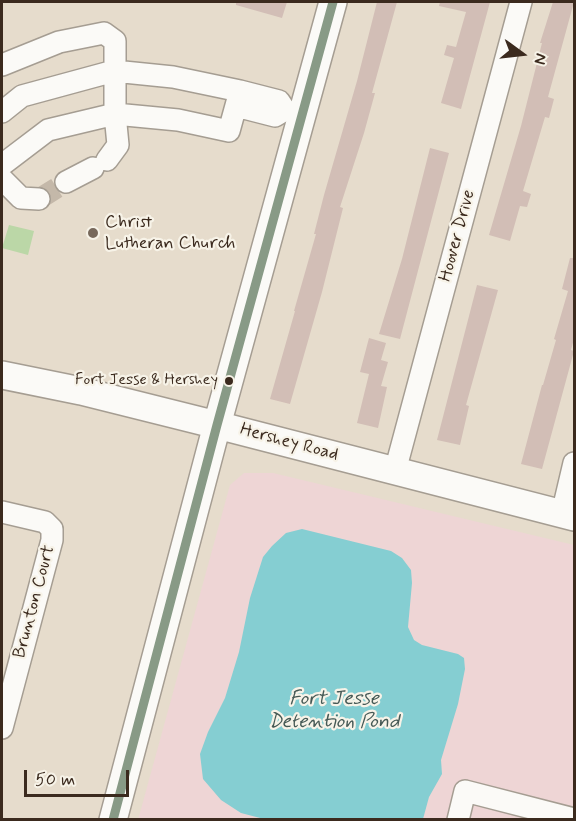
<!DOCTYPE html>
<html>
<head>
<meta charset="utf-8">
<style>
  body { margin:0 }
  #map { position:relative; width:576px; height:821px; overflow:hidden; background:#e6dccc; font-family:Mynerve,sans-serif }
  canvas { display:block }
  .frame { position:absolute; inset:0; border:3px solid #3b2a1e; pointer-events:none }
  .north { position:absolute; left:492px; top:24px; width:60px; height:60px; -webkit-text-stroke:4px #f7f3e8; paint-order:stroke; rotate:105deg; font-size:16px; font-weight:700; line-height:24px; text-align:center; color:#3b2a1e }
  .north::after { content:''; display:block; margin:auto; width:21px; height:27px; background:#3b2a1e; clip-path:polygon(50% 0,100% 100%,50% 72%,0 100%) }
  .scale { position:absolute; left:24px; top:770px; width:105px; height:27px; box-sizing:border-box; border:3px solid #3b2a1e; border-top:0; padding-left:8px; font-size:18px; line-height:21px; white-space:nowrap; color:#3b2a1e; -webkit-text-stroke:4px #f7f3e8; paint-order:stroke }
</style>
</head>
<body>
<div id="map">
<canvas width="576" height="821"></canvas>
<div class="frame"></div>
<div class="north">N</div>
<div class="scale">50 m</div>
</div>
<script>
const g = document.querySelector('canvas').getContext('2d');
g.lineJoin = 'round';
function fillPath(path, color) { g.fillStyle = color; g.fill(path, 'evenodd'); }
const poly = rows => new Path2D(rows.map(r => 'M' + r).join(''));
function strokePath(path, color, width, dash) { g.strokeStyle = color; g.lineWidth = width; g.lineCap = dash ? 'butt' : 'round'; g.setLineDash(dash || []); g.stroke(path); }
function label(font, color, halo, rows, align = 'center') {
  g.font = font + ' Mynerve,sans-serif'; g.lineWidth = 4.5; g.setLineDash([]); g.textBaseline = 'middle'; g.strokeStyle = halo; g.fillStyle = color; for (const [text, x, y, turn = 0] of rows) {
    g.save(); g.translate(x, y); g.rotate((+turn || 0) * Math.PI / 180); g.textAlign = isNaN(turn) ? turn : align; if (halo) g.strokeText(text, 0, 0); g.fillText(text, 0, 0); g.restore();
  }
}
fillPath(poly([
  [244,473,273,473,574,545,574,819,138,820,230,485]
]), '#eed5d5');
fillPath(poly([
  [9,225,34,231,28,255,2,248]
]), '#bbd7a7');
fillPath(poly([
  [302,529,391,551,402,558,411,570,412,583,408,627,414,640,422,645,458,654,464,658,465,669,458,704,441,760,442,774,429,797,423,819,264,819,241,813,221,800,203,779,200,754,208,732,225,698,239,652,250,598,263,557,272,546,286,533]
]), '#85ced2');
fillPath(poly([
  [236,2,287,2,282,18,236,5],
  [377,2,397,2,372,93,375,93,364,133,340,207,343,208,322,292,290,404,270,399,295,311,294,311,316,234,314,234,324,195,357,81],
  [440,2,490,2,461,109,441,103,454,58,444,55,447,45,456,47,466,12,439,6],
  [553,2,574,2,548,97,554,99,549,118,545,117,523,191,531,194,527,207,520,206,510,241,489,235,521,126,542,43,540,43],
  [430,148,449,153,400,339,379,334,402,259],
  [570,258,574,258,574,339,571,350,574,351,542,469,521,464,542,385,543,385,556,340,554,339,568,291,562,289],
  [477,285,498,290,466,405,469,406,460,445,437,440],
  [369,338,386,343,381,360,388,362,381,386,387,387,378,428,357,423,369,374,360,372]
]), '#d2beb6');
strokePath(poly([
  [39,199,66,182]
]), '#c4b8a9', 21, [21, 10]);
const minor = poly([
  [2,65,59,42,104,33,115,41,115,114,118,145,107,160],
  [236,106,275,116,285,110],
  [2,112,22,96,114,71,173,77,240,91,279,101,285,110,302,115],
  [2,165,48,130,115,114,178,120,229,131,240,91],
  [2,179,21,198,39,199],
  [66,182,93,168],
  [395,471,521,2],
  [2,512,45,522,52,529,52,540,2,728],
  [562,514,574,463],
  [458,820,465,791,574,819]
]);
const major = poly([
  [2,375,81,391,217,425,574,517],
  [113,820,217,425,333,2]
]);
strokePath(minor, '#a59d92', 24);
strokePath(major, '#a59d92', 30);
strokePath(minor, '#fbfaf7', 21);
strokePath(major, '#fbfaf7', 27);
strokePath(poly([
  [113,820,217,425,333,2]
]), '#889a86', 9);
for (const [x, y, r, color] of [
  [93,233,6,"#77685b"],
  [229,381,5,"#3b2a1e"]
]) { const dot = new Path2D(); dot.arc(x, y, r, 0, 2 * Math.PI); g.fillStyle = color; g.fill(dot); strokePath(dot, '#f7f3e8', 2); }
label('16px', '#3b2a1e', '#f7f3e8', [
  ["Fort Jesse & Hershey",218,381]
], 'right');
label('18px', '#3b2a1e', '#f7f3e8', [
  ["Christ",105,223],
  ["Lutheran Church",105,244]
], 'left');
label('18px', '#3b2a1e', '#f7f3e8', [
  ["Hoover Drive",458,236,-75],
  ["Hershey Road",289,443,15],
  ["Brunton Court",35,602,-75]
]);
label('italic 20px', '#455955', '#f7f3e8', [
  ["Fort Jesse",334,700],
  ["Detention Pond",334,723]
]);
</script>
</body>
</html>
